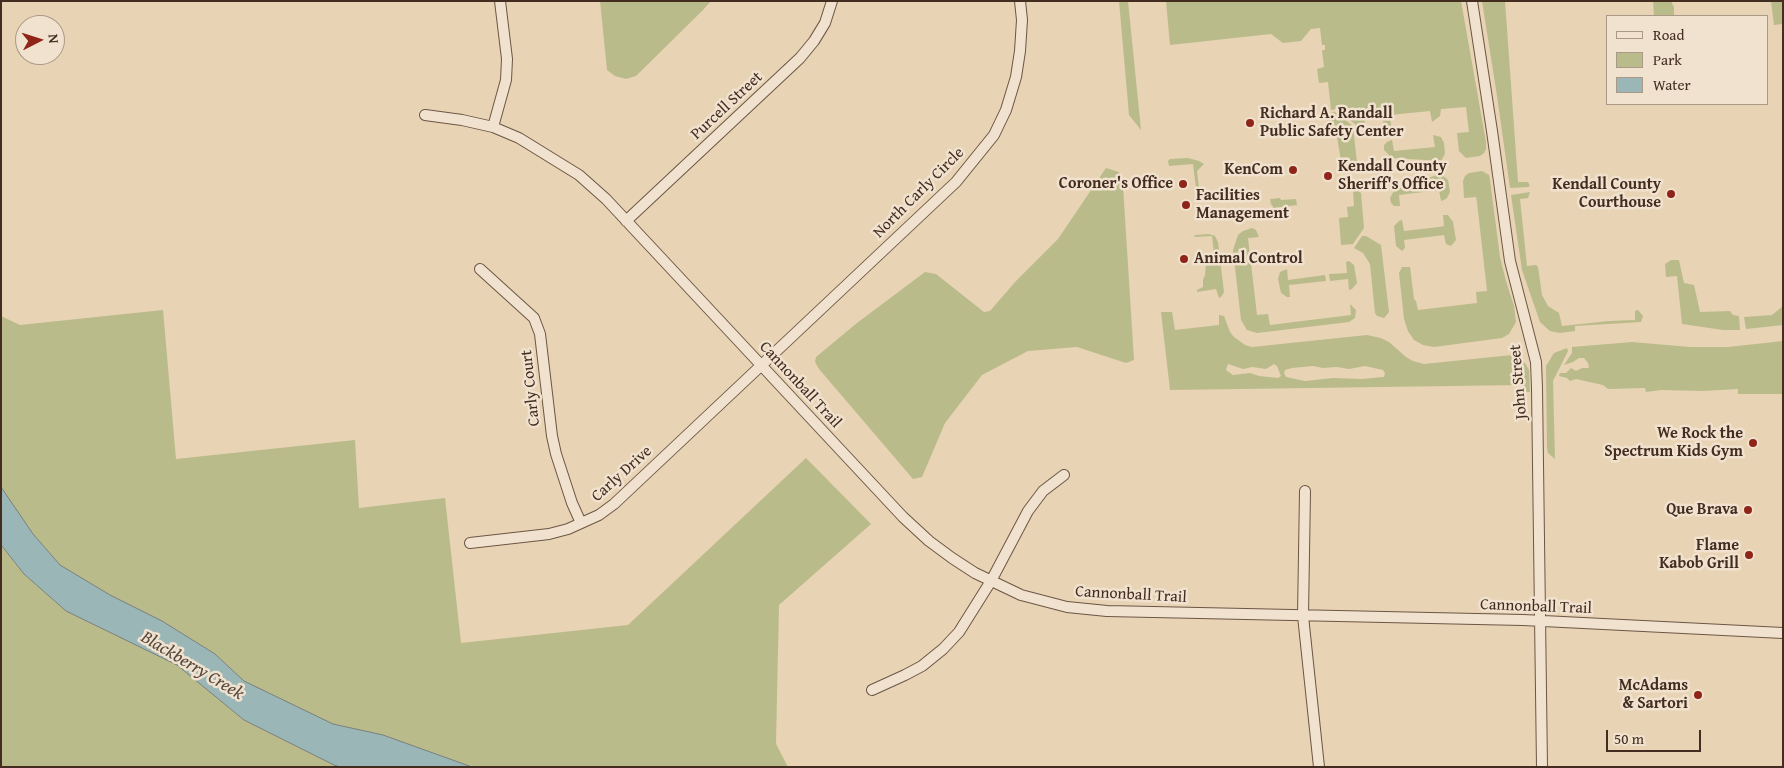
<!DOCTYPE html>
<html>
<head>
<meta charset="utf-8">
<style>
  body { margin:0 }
  #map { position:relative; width:1784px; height:768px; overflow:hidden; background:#e8d3b4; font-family:"Gentium Book Plus",serif }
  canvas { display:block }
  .frame { position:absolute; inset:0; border:2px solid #432c20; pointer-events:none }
  .legend { position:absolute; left:1606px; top:15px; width:162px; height:90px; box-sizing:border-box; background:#f0e2ce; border:1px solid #ab9988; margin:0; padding:6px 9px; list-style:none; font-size:15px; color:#432c20 }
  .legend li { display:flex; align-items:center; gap:10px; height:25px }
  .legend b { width:25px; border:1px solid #ab9988 }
  .north { position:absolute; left:15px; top:15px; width:50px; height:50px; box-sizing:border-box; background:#f0e2ce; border:1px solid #ab9988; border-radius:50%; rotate:85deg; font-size:14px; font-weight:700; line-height:20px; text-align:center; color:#432c20 }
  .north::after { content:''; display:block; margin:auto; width:18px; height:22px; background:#8f2418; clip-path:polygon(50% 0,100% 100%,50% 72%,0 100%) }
  .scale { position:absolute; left:1606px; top:730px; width:95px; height:22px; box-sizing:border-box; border:2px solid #432c20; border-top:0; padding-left:6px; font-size:15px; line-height:18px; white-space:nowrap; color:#432c20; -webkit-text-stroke:4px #f0e2ce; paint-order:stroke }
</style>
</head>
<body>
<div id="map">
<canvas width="1784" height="768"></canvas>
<div class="frame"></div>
<ul class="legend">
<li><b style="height:6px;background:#f0e2ce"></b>Road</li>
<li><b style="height:14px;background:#babb8a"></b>Park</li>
<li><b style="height:14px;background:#9bb6b7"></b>Water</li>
</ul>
<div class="north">N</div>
<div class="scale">50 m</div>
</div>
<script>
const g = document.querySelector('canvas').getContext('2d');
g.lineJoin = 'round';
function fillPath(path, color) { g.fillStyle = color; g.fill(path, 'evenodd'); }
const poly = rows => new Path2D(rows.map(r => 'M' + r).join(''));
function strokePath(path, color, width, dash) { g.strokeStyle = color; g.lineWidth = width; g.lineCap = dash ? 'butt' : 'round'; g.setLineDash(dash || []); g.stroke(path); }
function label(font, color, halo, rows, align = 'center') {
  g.font = font + ' "Gentium Book Plus",serif'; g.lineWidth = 5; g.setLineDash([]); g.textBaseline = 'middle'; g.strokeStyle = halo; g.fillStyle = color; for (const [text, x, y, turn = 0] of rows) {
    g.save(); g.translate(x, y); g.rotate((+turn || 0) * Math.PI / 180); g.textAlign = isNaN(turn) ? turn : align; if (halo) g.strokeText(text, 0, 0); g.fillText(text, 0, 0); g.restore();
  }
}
fillPath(poly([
  [600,1,711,1,703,10,636,76,626,79,615,76,607,70],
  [1119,1,1128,1,1141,130,1129,115],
  [1166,1,1461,1,1486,142,1486,149,1484,153,1480,156,1466,158,1459,151,1457,133,1469,132,1466,107,1441,109,1440,116,1432,122,1430,111,1390,115,1391,126,1384,124,1381,116,1366,117,1364,124,1356,128,1355,124,1336,109,1331,110,1328,82,1319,83,1317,69,1324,67,1322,50,1325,50,1325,45,1322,45,1320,28,1311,29,1301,41,1283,43,1271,34,1170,45],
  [1482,1,1505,1,1518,182,1528,182,1530,186,1528,187,1510,188,1497,96],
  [1653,1,1671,1,1674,7,1674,16,1654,16],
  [1771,1,1783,1,1783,24,1774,25],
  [1335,112,1353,126,1357,163,1351,172,1343,173,1337,137,1329,137,1326,114],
  [1433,135,1441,137,1444,143,1445,154,1441,161,1392,158,1384,150,1384,145,1387,142,1392,140,1394,151,1435,147],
  [1188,158,1199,161,1204,164,1197,171,1199,188,1196,188,1193,164,1169,166,1168,161,1170,159],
  [1106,168,1119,172,1123,186,1134,360,1126,363,1077,347,1028,351,982,375,945,423,922,477,913,479,819,369,815,362,816,357,857,323,925,272,936,274,984,312,990,311,1016,281,1058,239],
  [1482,171,1489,175,1490,180,1500,257,1506,281,1514,306,1516,322,1509,334,1502,338,1434,347,1423,345,1414,340,1408,331,1404,319,1399,273,1402,267,1410,267,1414,299,1416,301,1418,310,1477,303,1476,292,1487,291,1477,202,1476,197,1464,198,1463,181,1465,176,1469,173],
  [1437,175,1442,175,1448,180,1450,192,1447,198,1444,200,1441,201,1439,190,1399,195,1400,206,1394,206,1391,203,1390,198,1395,189],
  [1355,189,1361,193,1364,228,1353,244,1341,245,1339,218,1348,217,1347,207,1354,206,1353,190],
  [1530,192,1528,198,1520,199,1527,266,1536,265,1538,267,1542,295,1548,306,1559,313,1562,326,1609,321,1635,320,1635,311,1638,310,1643,316,1641,322,1575,326,1575,331,1560,333,1550,331,1540,322,1522,270,1511,195],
  [1280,198,1281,200,1296,199,1297,205,1274,208,1271,204,1270,199],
  [1443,215,1448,215,1453,222,1456,240,1451,246,1446,244,1444,235,1404,240,1405,248,1402,251,1396,246,1394,226,1399,221,1402,220,1404,231,1439,227,1444,226],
  [1252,228,1256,230,1259,237,1248,238,1257,315,1268,314,1270,325,1351,315,1350,304,1356,310,1355,318,1349,322,1257,333,1247,330,1241,320,1233,250,1238,235,1243,231],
  [1209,234,1215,236,1218,242,1224,292,1222,296,1219,298,1216,289,1197,292,1197,290,1203,287,1203,280,1205,275,1206,263,1215,262,1212,236,1194,237,1195,235],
  [1362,236,1366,236,1381,245,1389,312,1384,318,1377,316,1375,313,1370,264,1363,253,1354,248],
  [1671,260,1679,260,1684,283,1694,285,1700,312,1730,311,1733,315,1739,316,1740,330,1723,330,1682,324,1677,276,1666,277,1665,264],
  [1349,261,1354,265,1357,283,1352,289,1349,290,1348,279,1330,281,1329,274,1347,273,1346,262],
  [1287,269,1288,280,1325,275,1326,281,1289,285,1290,297,1287,297,1281,293,1278,279,1280,272],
  [1783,306,1783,325,1746,329,1744,317,1772,315],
  [163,310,176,459,355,440,359,508,445,498,461,643,628,625,806,458,871,524,779,605,776,744,788,767,472,767,383,735,333,724,294,706,244,681,215,654,162,621,110,595,60,565,33,534,1,487,1,316,20,325],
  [1161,312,1172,312,1175,330,1219,325,1219,315,1224,316,1230,332,1234,337,1245,345,1252,347,1367,335,1381,338,1389,342,1406,357,1413,361,1424,364,1512,355,1525,363,1529,370,1530,392,1523,392,1522,385,1170,390],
  [1228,364,1243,369,1252,367,1266,369,1274,364,1277,366,1281,376,1278,378,1259,376,1250,373,1233,375,1226,370],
  [1313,366,1323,368,1337,367,1349,369,1365,366,1383,370,1385,373,1384,377,1382,377,1362,379,1333,378,1305,381,1286,377,1284,373,1285,370,1292,368],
  [1783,341,1783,394,1738,394,1738,389,1703,391,1661,390,1646,392,1645,388,1608,389,1603,385,1576,379,1570,381,1567,378,1559,376,1560,373,1566,373,1571,368,1576,371,1582,368,1589,368,1588,363,1584,358,1579,358,1573,362,1564,365,1572,353,1572,347,1632,342,1690,347,1728,347],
  [1567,348,1568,351,1553,381,1555,459,1548,453,1547,448,1546,366,1554,353],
  [1,546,24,574,66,611,177,665,244,720,334,765,340,767,1,767]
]), '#babb8a');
const water = poly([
  [1,487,33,534,60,565,110,595,162,621,215,654,244,681,333,724,383,735,472,767,340,767,334,765,244,720,177,665,66,611,24,574,1,545,1,487]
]);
fillPath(water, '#9bb6b7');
strokePath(water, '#787f7b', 1);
const minor = poly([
  [1472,1,1492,131,1510,261,1536,362,1537,388,1542,767],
  [425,115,462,120,493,127,519,138,579,175,606,199,903,517,929,541,952,558,975,573,1021,595,1067,607,1107,611,1523,620,1783,633],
  [493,127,506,80,507,59,500,1],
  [626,221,800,58,814,41,825,23,832,1],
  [480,269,534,318,540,334,552,436,556,454,572,503,581,523],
  [1305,491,1303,616,1319,767],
  [470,543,549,534,568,529,599,515,614,504,956,182,994,135,1006,110,1016,77,1020,51,1022,20,1020,1],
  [872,690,905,675,922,666,943,649,959,632,991,581,1028,511,1043,491,1064,475]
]);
strokePath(minor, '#6c5645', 12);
strokePath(minor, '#f0e2ce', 10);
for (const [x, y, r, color] of [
  [1250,123,5,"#8f2418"],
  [1293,170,5,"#8f2418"],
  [1328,176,5,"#8f2418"],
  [1183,184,5,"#8f2418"],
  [1671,194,5,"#8f2418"],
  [1186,205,5,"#8f2418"],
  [1184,259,5,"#8f2418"],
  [1753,443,5,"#8f2418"],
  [1748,510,5,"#8f2418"],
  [1749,555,5,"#8f2418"],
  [1698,695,5,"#8f2418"]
]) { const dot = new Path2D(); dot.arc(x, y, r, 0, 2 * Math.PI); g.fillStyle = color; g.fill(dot); strokePath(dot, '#f0e2ce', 2); }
label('16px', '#432c20', '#f0e2ce', [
  ["Purcell Street",727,106,-43],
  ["North Carly Circle",919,193,-45],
  ["John Street",1519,382,-95],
  ["Cannonball Trail",800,385,47],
  ["Carly Court",531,388,-96],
  ["Carly Drive",622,474,-42],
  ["Cannonball Trail",1131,595,3],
  ["Cannonball Trail",1536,607,2]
]);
label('bold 16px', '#432c20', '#f0e2ce', [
  ["Richard A. Randall",1260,114,"left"],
  ["Public Safety Center",1260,132,"left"],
  ["Kendall County",1338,167,"left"],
  ["Sheriff's Office",1338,185,"left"],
  ["KenCom",1283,170],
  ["Coroner's Office",1173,184],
  ["Kendall County",1661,185],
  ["Courthouse",1661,203],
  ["Facilities",1196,196,"left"],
  ["Management",1196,214,"left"],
  ["Animal Control",1194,259,"left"],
  ["We Rock the",1743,434],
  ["Spectrum Kids Gym",1743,452],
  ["Que Brava",1738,510],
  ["Flame",1739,546],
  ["Kabob Grill",1739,564],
  ["McAdams",1688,686],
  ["& Sartori",1688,704]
], 'right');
label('italic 18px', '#55483e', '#f0e2ce', [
  ["Blackberry Creek",192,666,31]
]);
</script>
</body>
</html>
